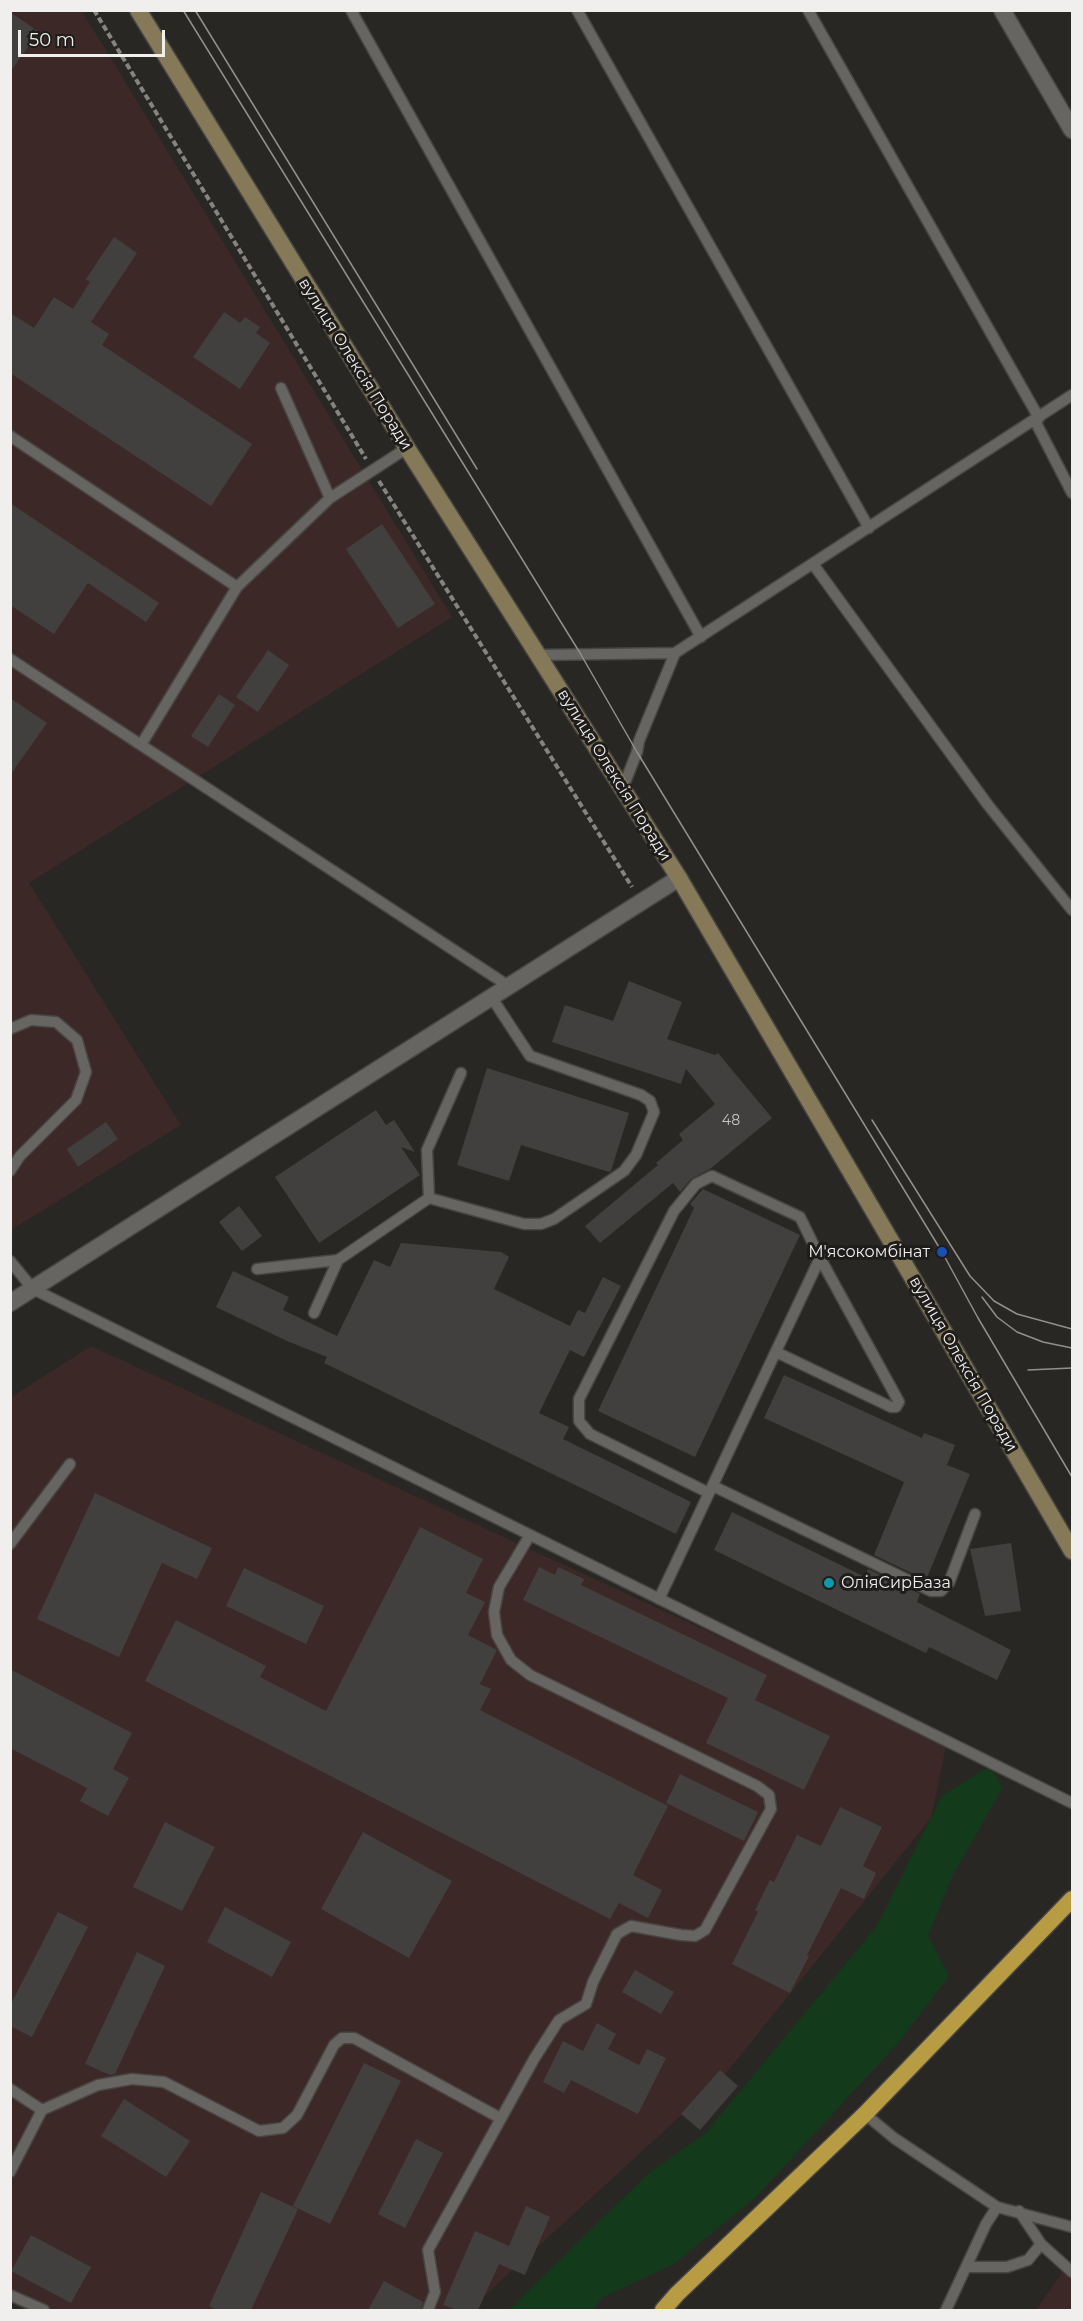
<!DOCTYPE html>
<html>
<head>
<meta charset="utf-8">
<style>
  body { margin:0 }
  #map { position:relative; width:1083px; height:2321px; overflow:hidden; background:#282724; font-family:Montserrat,sans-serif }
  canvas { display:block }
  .frame { position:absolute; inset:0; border:12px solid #f0efed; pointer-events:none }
  .scale { position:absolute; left:18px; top:30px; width:147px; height:27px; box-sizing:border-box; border:3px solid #f0efed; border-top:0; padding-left:8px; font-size:18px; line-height:21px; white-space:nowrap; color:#f0efed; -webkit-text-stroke:4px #1e1d1b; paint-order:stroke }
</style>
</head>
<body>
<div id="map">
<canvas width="1083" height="2321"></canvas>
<div class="frame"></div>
<div class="scale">50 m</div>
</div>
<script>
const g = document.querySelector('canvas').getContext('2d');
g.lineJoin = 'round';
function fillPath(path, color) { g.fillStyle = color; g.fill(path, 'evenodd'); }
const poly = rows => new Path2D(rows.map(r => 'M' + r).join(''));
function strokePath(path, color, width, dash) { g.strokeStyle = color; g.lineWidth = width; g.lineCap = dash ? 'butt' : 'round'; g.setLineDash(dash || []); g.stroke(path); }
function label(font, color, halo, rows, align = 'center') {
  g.font = font + ' Montserrat,sans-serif'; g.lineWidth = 6; g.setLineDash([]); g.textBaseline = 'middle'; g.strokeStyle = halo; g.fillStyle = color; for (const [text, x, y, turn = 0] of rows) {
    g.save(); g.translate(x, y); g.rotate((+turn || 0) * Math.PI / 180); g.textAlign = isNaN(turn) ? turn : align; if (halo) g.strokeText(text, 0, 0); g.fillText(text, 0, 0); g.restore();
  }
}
fillPath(poly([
  [11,11,82,11,452,617,29,883,181,1125,11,1230],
  [91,1346,947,1742,931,1818,723,2077,469,2310,44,2310,11,2295,10,1398],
  [1072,2258,1072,2310,1036,2310]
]), '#3c2827');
fillPath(poly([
  [989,1767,1003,1787,952,1877,928,1936,949,1976,899,2042,756,2197,674,2264,603,2297,593,2310,509,2310,649,2173,705,2134,877,1926,942,1796]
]), '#133b1b');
fillPath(poly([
  [10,12,39,32,10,72],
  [114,237,137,253,91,322,109,334,102,345,252,444,211,506,10,373,10,313,34,328,54,297,73,309,90,282,86,279],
  [224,312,240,323,245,317,260,327,256,333,270,343,240,389,193,357],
  [10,503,159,603,146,622,88,583,54,634,10,605],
  [382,524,435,604,398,628,346,549],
  [268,650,289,665,258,712,236,697],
  [219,694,235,705,208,747,191,736],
  [10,698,47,723,10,775],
  [629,981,682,1002,667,1039,715,1055,718,1053,772,1118,710,1169,691,1179,680,1192,673,1183,600,1243,585,1226,658,1165,656,1163,683,1140,679,1134,715,1104,686,1069,681,1084,552,1042,565,1005,613,1021],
  [487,1068,629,1113,611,1171,609,1172,521,1145,509,1181,457,1165],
  [376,1110,386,1125,394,1120,415,1152,401,1147,420,1175,319,1243,275,1177],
  [106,1122,118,1139,78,1167,67,1149],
  [703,1189,800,1235,695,1457,598,1411,694,1208,690,1204],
  [239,1206,262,1236,242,1251,219,1222],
  [401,1243,501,1252,509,1257,494,1289,570,1326,578,1310,585,1313,603,1277,621,1286,584,1357,570,1350,539,1413,569,1427,563,1439,691,1502,676,1534,324,1363,327,1357,287,1341,216,1307,233,1271,289,1297,283,1310,337,1336,374,1260,390,1267],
  [784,1375,922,1438,924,1433,955,1445,947,1465,970,1474,926,1580,874,1555,904,1482,764,1418],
  [95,1493,212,1548,197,1579,162,1563,119,1657,37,1619],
  [732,1512,865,1577,868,1569,920,1594,917,1602,1011,1650,997,1680,929,1647,926,1653,714,1550],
  [420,1527,483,1559,466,1593,485,1602,468,1635,497,1650,480,1684,491,1689,480,1710,668,1806,633,1875,662,1890,648,1918,619,1903,610,1919,145,1681,176,1620,266,1666,260,1677,326,1711],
  [1011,1543,1021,1611,985,1616,970,1549],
  [539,1567,555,1575,558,1567,584,1579,581,1585,767,1675,755,1700,830,1736,804,1790,706,1743,728,1698,523,1600],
  [244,1568,324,1606,306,1644,226,1606],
  [10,1669,132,1733,113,1769,129,1778,108,1816,80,1801,87,1788,10,1748],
  [680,1774,758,1812,744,1841,666,1803],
  [840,1807,882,1827,863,1866,876,1873,864,1899,841,1888,807,1955,809,1956,790,1993,732,1964,758,1912,755,1910,770,1880,774,1882,797,1835,821,1846],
  [165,1822,215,1847,182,1911,133,1887],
  [363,1832,452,1881,409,1958,321,1909],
  [225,1907,291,1942,272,1977,207,1942],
  [58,1912,88,1927,32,2037,10,2026,10,2006],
  [137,1952,165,1966,115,2074,110,2075,85,2064],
  [635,1970,674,1992,661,2014,622,1992],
  [597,2023,616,2034,608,2049,639,2065,647,2049,666,2058,638,2114,571,2080,564,2093,543,2082,563,2041,583,2051],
  [364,2063,401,2081,330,2224,293,2206],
  [720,2070,738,2086,700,2130,681,2114],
  [124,2099,190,2141,166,2177,101,2136],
  [416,2139,443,2153,405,2228,378,2214],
  [261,2192,298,2209,251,2310,217,2310,209,2306],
  [526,2206,550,2217,525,2275,499,2264,478,2310,457,2310,443,2305,475,2231,509,2246],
  [31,2235,91,2267,71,2303,11,2271],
  [384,2281,423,2302,421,2310,368,2310]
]), '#42403e');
const service = poly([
  [351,10,701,637],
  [577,10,869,528],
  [808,10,1039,418],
  [281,388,330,498],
  [1035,421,1072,493],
  [10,436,237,587],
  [813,564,988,805,1072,910],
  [539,655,675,653],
  [10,659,510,987],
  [141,745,237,587,330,498,407,448],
  [622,790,637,752,639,741,675,653,1072,395],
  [10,1029,31,1020,56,1022,77,1040,86,1072,76,1100,20,1156,10,1171],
  [429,1198,427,1150,461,1073],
  [10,1261,33,1289,1072,1803],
  [257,1269,338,1260],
  [314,1313,338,1260,429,1198,524,1224,541,1224,554,1219,624,1171,636,1155,654,1112,650,1101,641,1095,530,1056,492,998],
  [713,1486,931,1591,941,1591,949,1583,975,1514],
  [709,1493,590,1434,579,1421,579,1399,674,1211,696,1184,712,1176,800,1217,820,1258],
  [10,1544,70,1464],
  [659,1599,820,1258,899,1402,896,1407,891,1407,776,1352],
  [10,2089,42,2110],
  [865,2114,894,2138,997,2207,1072,2227],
  [10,2172,42,2110,98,2085,132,2079,164,2082,259,2131,283,2128,297,2115,334,2045,342,2038,354,2038,500,2118],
  [1019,2211,1041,2244,1072,2272],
  [966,2267,1007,2267,1028,2260,1041,2244],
  [10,2295,44,2310],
  [428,2310,435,2292,428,2250,534,2059,559,2020,586,2004,593,1982,617,1934,631,1926,681,1935,695,1936,705,1930,771,1809,769,1795,757,1786,530,1675,511,1660,497,1635,494,1612,499,1587,530,1535],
  [946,2310,986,2224,997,2207]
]);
const minor = poly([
  [1002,10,1072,130],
  [10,1303,679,878]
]);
const secondary = poly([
  [138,10,407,448,679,878,1072,1551]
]);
const trunk = poly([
  [663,2310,677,2294,865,2114,1072,1899]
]);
strokePath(service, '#474643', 13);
strokePath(minor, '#474643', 19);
strokePath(secondary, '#474643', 19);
strokePath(trunk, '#474643', 19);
strokePath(poly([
  [94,10,366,459],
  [379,481,632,887]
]), '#858481', 4, [6, 3]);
strokePath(service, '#676562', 10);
strokePath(minor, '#676562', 16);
strokePath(secondary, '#857957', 16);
strokePath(trunk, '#b89c44', 16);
strokePath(poly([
  [183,10,580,653,637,752,942,1252,978,1318,1072,1477],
  [195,10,477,469],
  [872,1120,970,1276,994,1301,1017,1314,1072,1329],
  [982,1297,997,1317,1017,1332,1043,1342,1072,1348],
  [1028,1370,1072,1368]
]), '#91908e', 1.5);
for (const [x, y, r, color] of [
  [942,1252,6,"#1a4fb4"],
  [829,1583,6,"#0f9aa8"]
]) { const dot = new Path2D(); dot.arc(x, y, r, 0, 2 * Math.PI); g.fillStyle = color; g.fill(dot); strokePath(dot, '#1e1d1b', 2); }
label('14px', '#c4c3c1', null, [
  ["48",731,1121]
]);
label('16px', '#f0efed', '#1e1d1b', [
  ["вулиця Олексія Поради",355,364,58],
  ["вулиця Олексія Поради",614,775,58],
  ["вулиця Олексія Поради",963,1364,60]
]);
label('16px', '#f0efed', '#1e1d1b', [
  ["М'ясокомбінат",930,1252],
  ["ОліяСирБаза",841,1583,"left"]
], 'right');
</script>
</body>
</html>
